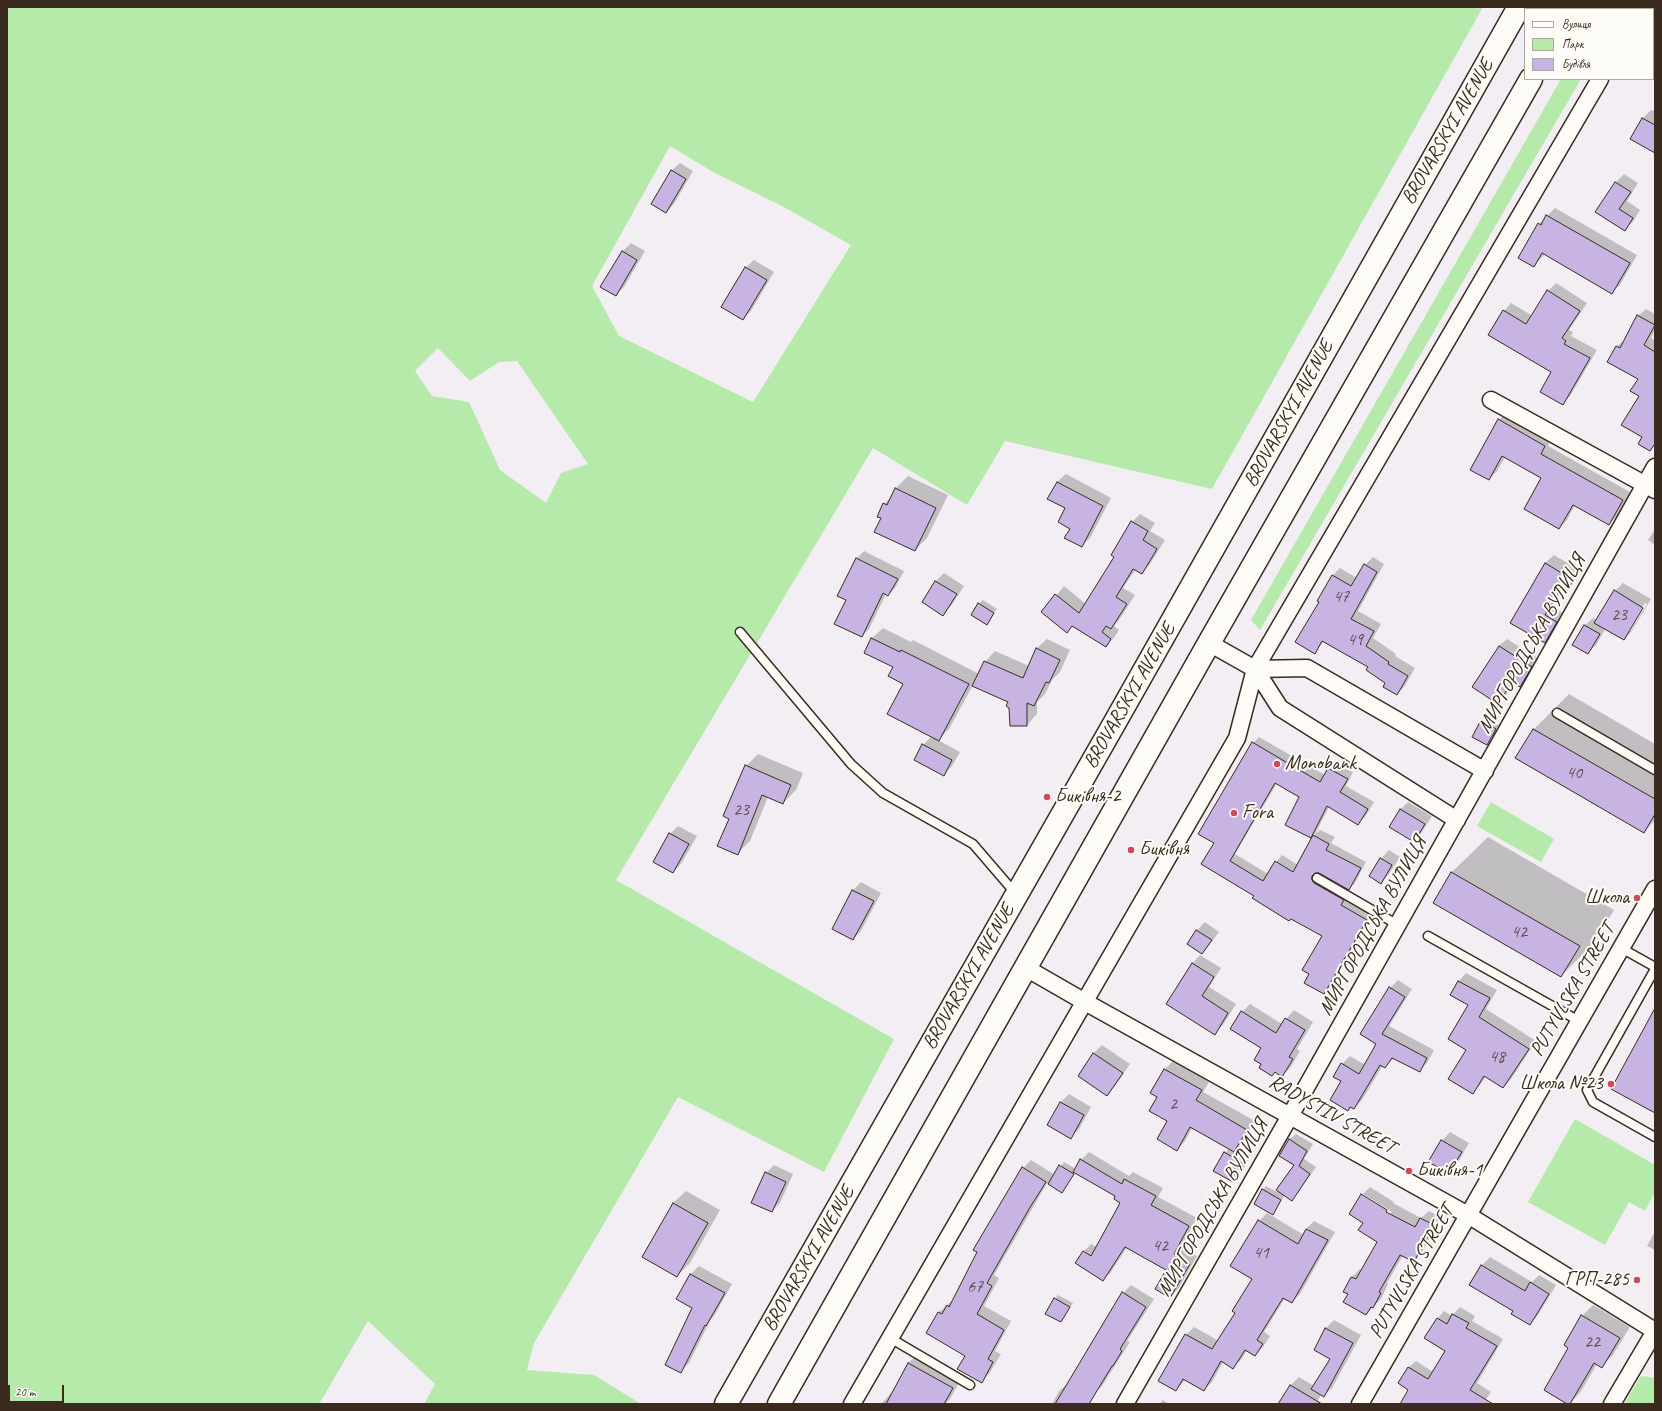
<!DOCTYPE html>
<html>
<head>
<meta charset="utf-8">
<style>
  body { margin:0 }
  #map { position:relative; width:1662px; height:1411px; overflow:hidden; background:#f2eef3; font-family:Caveat,sans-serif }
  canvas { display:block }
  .frame { position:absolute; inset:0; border:8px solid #3b2a1e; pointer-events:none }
  .legend { position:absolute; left:1524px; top:8px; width:130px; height:72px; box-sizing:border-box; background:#fdfcf7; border:1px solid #afa8a0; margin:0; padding:5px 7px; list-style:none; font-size:12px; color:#3b2a1e }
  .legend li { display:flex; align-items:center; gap:8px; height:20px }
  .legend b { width:20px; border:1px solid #afa8a0 }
  .scale { position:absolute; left:8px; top:1385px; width:56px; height:18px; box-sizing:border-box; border:2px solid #3b2a1e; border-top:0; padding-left:5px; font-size:12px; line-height:14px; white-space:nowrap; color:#3b2a1e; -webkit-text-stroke:3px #fdfcf7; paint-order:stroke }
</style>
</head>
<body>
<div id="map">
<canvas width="1662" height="1411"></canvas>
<div class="frame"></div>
<ul class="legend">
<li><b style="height:5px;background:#fdfcf7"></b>Вулиця</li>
<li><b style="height:11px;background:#b5eaab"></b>Парк</li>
<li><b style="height:11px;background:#c8b4e3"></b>Будівля</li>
</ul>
<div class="scale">20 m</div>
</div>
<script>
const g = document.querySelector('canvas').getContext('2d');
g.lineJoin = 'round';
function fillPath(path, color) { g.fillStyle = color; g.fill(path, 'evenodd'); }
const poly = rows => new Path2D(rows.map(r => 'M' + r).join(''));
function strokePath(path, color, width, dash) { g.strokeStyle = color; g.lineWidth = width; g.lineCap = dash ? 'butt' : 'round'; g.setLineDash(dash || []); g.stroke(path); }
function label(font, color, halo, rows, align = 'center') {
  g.font = font + ' Caveat,sans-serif'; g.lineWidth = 4; g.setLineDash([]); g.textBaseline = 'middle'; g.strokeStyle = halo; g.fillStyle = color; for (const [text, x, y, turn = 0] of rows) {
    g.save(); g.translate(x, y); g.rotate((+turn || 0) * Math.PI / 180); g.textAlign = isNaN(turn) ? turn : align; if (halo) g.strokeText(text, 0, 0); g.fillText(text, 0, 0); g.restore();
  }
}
fillPath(poly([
  [7,7,1483,7,1212,489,1005,441,967,505,873,448,616,880,894,1039,824,1172,678,1097,534,1343,527,1370,594,1375,641,1404,424,1404,435,1384,368,1321,319,1404,7,1404],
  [670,146,713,172,784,207,851,245,753,402,619,336,592,286],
  [438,348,470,381,499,362,517,361,588,464,561,473,546,503,500,470,469,402,432,396,415,371],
  [1561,79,1581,79,1260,630,1251,620],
  [1491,802,1554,839,1541,862,1477,826],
  [1575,1119,1655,1165,1655,1192,1645,1211,1629,1202,1605,1245,1528,1202],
  [1641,1376,1655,1378,1655,1404,1624,1404]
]), '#b5eaab');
fillPath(poly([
  [1655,109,1655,152,1631,138,1643,118,1651,110,1653,111],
  [680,163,693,171,674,204,666,212,671,171],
  [1624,174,1638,183,1627,201,1640,210,1633,222,1624,230,1597,212,1616,182],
  [1555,208,1637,255,1620,285,1612,292,1545,254,1534,266,1539,224],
  [631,243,645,251,624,287,616,295,602,287,623,251],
  [754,260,774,272,751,311,743,319,745,268],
  [1556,283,1587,303,1569,330,1573,332,1571,336,1597,350,1570,396,1563,403,1553,372,1504,311,1511,303,1533,316,1548,291],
  [1646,309,1655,314,1655,330,1651,338,1655,340,1655,444,1650,450,1643,437,1639,378,1617,346,1625,340,1638,316],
  [1507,412,1553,437,1548,446,1630,492,1617,516,1609,524,1575,505,1567,520,1559,528,1542,478,1505,457,1497,471,1489,479,1499,420],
  [1066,474,1111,498,1090,538,1081,546,1071,528,1066,508,1049,498,1057,482],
  [908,476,948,495,927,538,915,550,882,518,884,504,892,496,895,489],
  [1140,514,1155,523,1150,531,1165,540,1150,564,1142,573,1136,569,1123,588,1135,595,1119,620,1114,626,1119,630,1114,638,1105,646,1073,625,1043,612,1064,586,1086,604,1115,557,1132,522],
  [1655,529,1655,545,1648,540],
  [864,551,904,571,895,588,888,595,886,594,869,629,862,636,847,599,839,595,857,558],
  [1554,555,1581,571,1574,583,1566,591,1563,590,1552,607,1564,614,1553,633,1545,641,1545,563],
  [1373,557,1384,564,1358,611,1381,624,1373,638,1396,654,1395,656,1415,668,1404,687,1397,694,1370,666,1324,641,1314,653,1320,602,1332,576,1340,568,1357,578,1365,565],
  [944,573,964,586,951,606,943,614,923,602,936,581],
  [1623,583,1651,599,1632,631,1624,639,1606,628,1596,645,1588,653,1584,626,1593,618,1597,620,1615,591],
  [1645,603,1647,604,1631,631,1629,631],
  [983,600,997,609,986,624,979,604],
  [883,628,911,642,913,640,979,674,985,662,995,651,1029,666,1036,649,1047,639,1070,650,1060,672,1052,680,1045,694,1037,702,1037,714,1027,725,1009,701,973,685,949,729,938,740,960,752,952,766,944,775,923,745,932,736,894,666,866,652,872,638],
  [1507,639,1539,659,1528,678,1520,686,1514,682,1506,695,1498,702,1499,646],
  [1569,694,1655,744,1655,820,1644,832,1517,758,1534,729],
  [1486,717,1499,725,1487,744,1482,721],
  [1259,737,1325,775,1329,768,1335,762,1353,772,1346,786,1374,802,1365,817,1358,823,1329,807,1315,834,1320,830,1335,837,1331,843,1366,862,1355,883,1349,889,1318,872,1318,874,1372,914,1330,987,1324,993,1310,974,1324,936,1255,895,1215,843,1253,743],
  [1277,783,1300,797,1310,837,1316,833,1298,865,1282,855,1276,862,1268,874,1235,854],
  [758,754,803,773,796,790,783,803,768,797,750,841,737,854,746,766],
  [1408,802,1432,816,1422,832,1414,841,1400,810],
  [678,826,697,836,681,864,673,872,670,834],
  [1488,837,1614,910,1596,941,1561,976,1434,903,1452,872],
  [1389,850,1400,857,1389,874,1381,882,1381,859],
  [861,882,881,893,861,931,853,939,833,928,853,890],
  [1205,922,1219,932,1210,944,1202,953,1197,930],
  [1200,955,1221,968,1209,987,1236,1004,1223,1025,1214,1033,1167,1003,1192,964],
  [1466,973,1497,990,1486,1009,1536,1041,1511,1079,1503,1087,1486,1076,1480,1085,1472,1093,1470,1005,1451,994,1459,981],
  [1398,980,1412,989,1389,1026,1434,1050,1427,1063,1419,1071,1394,1058,1385,1067,1383,1065,1362,1100,1354,1108,1343,1081,1342,1064,1350,1056,1365,1065,1377,1044,1361,1034,1390,988],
  [1250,1004,1282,1024,1294,1010,1313,1022,1297,1049,1300,1051,1290,1068,1282,1076,1262,1048,1242,1012],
  [1102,1045,1130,1064,1115,1086,1107,1095,1079,1076,1094,1053],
  [1173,1061,1209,1082,1203,1092,1255,1121,1242,1143,1238,1147,1251,1155,1241,1173,1232,1181,1225,1153,1229,1149,1192,1128,1185,1141,1177,1150,1168,1121,1158,1096,1164,1070],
  [1069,1094,1091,1107,1079,1129,1071,1137,1048,1125,1061,1102],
  [1450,1132,1469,1143,1457,1164,1449,1172,1430,1161,1442,1141],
  [1296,1134,1313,1144,1304,1159,1316,1167,1298,1193,1292,1200,1285,1195,1273,1214,1263,1190,1266,1186,1277,1192,1296,1164,1289,1140],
  [1089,1152,1129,1176,1133,1172,1163,1188,1158,1197,1197,1218,1181,1246,1197,1256,1178,1289,1170,1297,1167,1269,1127,1247,1111,1272,1103,1280,1084,1251,1091,1244,1097,1247,1122,1202,1116,1196,1076,1172,1062,1192,1047,1183,994,1275,999,1278,984,1306,1011,1321,995,1351,1001,1354,989,1374,981,1382,966,1356,927,1333,939,1312,955,1298,1023,1168,1031,1160,1055,1175,1064,1162,1076,1169,1081,1160],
  [774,1165,793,1174,780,1203,772,1211,766,1173],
  [1370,1187,1394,1202,1393,1203,1421,1218,1429,1211,1441,1217,1422,1252,1414,1261,1403,1255,1387,1283,1388,1284,1381,1299,1366,1314,1349,1294,1344,1291,1352,1277,1360,1269,1362,1270,1379,1241,1364,1223,1350,1214,1362,1194,1362,1196,1390,1214,1392,1212,1363,1194],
  [686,1191,720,1210,690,1263,677,1276,673,1203],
  [1267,1213,1304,1235,1306,1229,1314,1221,1335,1232,1300,1294,1292,1302,1285,1298,1264,1332,1270,1336,1263,1347,1255,1355,1247,1350,1241,1360,1233,1367,1223,1362,1212,1382,1204,1390,1186,1379,1176,1390,1186,1335,1194,1327,1219,1341,1236,1312,1253,1279,1259,1221],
  [1655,1231,1655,1250,1647,1246],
  [1490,1257,1532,1282,1539,1275,1556,1285,1538,1315,1530,1324,1482,1265],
  [699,1266,732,1284,714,1316,710,1321,689,1363,681,1371,694,1307,691,1274],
  [1131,1285,1154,1299,1127,1341,1130,1342,1102,1386,1083,1404,1052,1404,1059,1391,1068,1383,1123,1293],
  [1058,1295,1073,1303,1061,1321,1055,1299],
  [1593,1305,1630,1327,1613,1355,1602,1366,1597,1364,1580,1393,1569,1404,1570,1348,1582,1316],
  [1460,1307,1475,1316,1472,1321,1503,1339,1477,1383,1491,1392,1483,1404,1401,1404,1410,1389,1399,1383,1409,1367,1416,1361,1433,1372,1446,1350,1426,1338,1438,1318,1444,1311,1452,1316],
  [1334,1320,1361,1335,1332,1388,1323,1396,1321,1395,1316,1404,1287,1404,1282,1399,1291,1385,1299,1377,1314,1386,1331,1358,1315,1349,1326,1328],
  [917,1355,961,1379,950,1399,945,1404,881,1404,891,1393,892,1394,908,1363],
  [1163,1400,1169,1404,1159,1404]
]), '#0003');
const building = poly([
  [1642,118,1655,125,1655,153,1630,139,1642,118],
  [671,170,686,179,666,213,651,204,671,170],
  [1615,182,1631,192,1619,209,1633,218,1625,231,1595,212,1615,182],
  [1546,215,1630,263,1612,294,1542,253,1534,267,1518,258,1538,223,1541,225,1546,215],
  [622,251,637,260,616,296,600,287,622,251],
  [745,267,767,280,743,320,721,307,745,267],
  [1547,290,1580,311,1562,338,1566,341,1564,344,1590,358,1563,405,1540,392,1551,372,1488,335,1503,310,1526,324,1547,290],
  [1637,315,1655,325,1644,345,1655,352,1655,446,1654,445,1650,451,1638,444,1642,437,1621,425,1639,396,1630,391,1638,379,1607,362,1616,346,1620,348,1637,315],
  [1498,419,1545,446,1541,454,1623,500,1609,525,1573,505,1559,529,1524,509,1541,478,1502,456,1489,480,1470,470,1498,419],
  [1057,482,1103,506,1082,547,1064,538,1070,529,1058,522,1065,508,1047,499,1057,482],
  [895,488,936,508,915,551,874,532,881,518,877,517,883,503,887,505,895,488],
  [1131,521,1148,531,1143,540,1157,549,1142,574,1133,569,1116,597,1127,604,1111,629,1106,626,1102,632,1111,639,1106,647,1072,626,1067,633,1041,612,1055,594,1079,613,1114,557,1111,555,1131,521],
  [856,558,898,579,888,596,883,593,862,637,834,624,846,600,837,596,856,558],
  [1545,563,1573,580,1566,593,1560,590,1545,615,1557,622,1545,643,1510,623,1545,563],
  [1364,564,1377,572,1351,619,1374,631,1366,646,1389,662,1388,664,1408,676,1397,695,1383,687,1385,683,1366,670,1368,667,1322,641,1315,654,1295,642,1319,602,1317,601,1332,575,1351,586,1364,564],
  [935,581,957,594,943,616,922,602,935,581],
  [1614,590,1643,608,1624,640,1594,623,1614,590],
  [978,603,994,613,987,625,971,615,978,603],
  [1584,625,1600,634,1588,654,1572,645,1584,625],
  [871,638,900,652,901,650,969,684,939,741,887,714,903,684,888,676,893,667,864,653,871,638],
  [1499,646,1532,667,1520,687,1512,682,1498,704,1472,687,1499,646],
  [1036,648,1060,660,1049,683,1046,682,1034,706,1027,703,1027,726,1010,726,1009,708,1006,706,1008,702,972,686,984,661,1023,678,1036,648],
  [1481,720,1496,729,1487,745,1472,737,1481,720],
  [1533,729,1655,799,1655,814,1644,833,1515,758,1533,729],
  [1252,742,1320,782,1328,768,1348,779,1340,792,1368,809,1358,825,1327,806,1311,838,1285,825,1299,797,1275,783,1230,861,1263,881,1275,861,1293,872,1313,835,1329,844,1326,850,1361,868,1349,890,1319,873,1315,873,1312,876,1312,880,1314,883,1344,900,1341,905,1367,920,1324,994,1304,983,1309,974,1302,970,1322,936,1291,919,1289,921,1252,898,1254,896,1201,864,1214,843,1198,834,1252,742],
  [922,744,952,760,944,776,914,760,922,744],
  [745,765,791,785,783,804,762,795,738,855,717,846,729,819,723,816,745,765],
  [1400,809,1425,824,1414,842,1389,827,1400,809],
  [669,833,689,844,673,873,653,862,669,833],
  [1380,858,1392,865,1381,884,1369,876,1380,858],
  [1451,872,1580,946,1561,977,1433,903,1451,872],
  [852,890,874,901,853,940,832,929,852,890],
  [1196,930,1212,940,1202,954,1187,944,1196,930],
  [1192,963,1214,977,1202,996,1228,1013,1215,1035,1166,1004,1192,963],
  [1458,981,1490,998,1479,1017,1529,1049,1503,1088,1484,1076,1473,1094,1448,1079,1466,1050,1448,1039,1468,1005,1450,995,1458,981],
  [1389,987,1405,997,1382,1034,1427,1058,1420,1072,1392,1058,1385,1068,1380,1065,1354,1109,1350,1107,1348,1111,1330,1100,1341,1081,1333,1077,1341,1063,1359,1074,1376,1044,1360,1034,1389,987],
  [1655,1008,1655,1113,1611,1089,1655,1008],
  [1241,1011,1276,1033,1285,1018,1305,1030,1289,1057,1293,1059,1282,1077,1275,1072,1272,1076,1259,1068,1261,1064,1254,1060,1261,1048,1230,1029,1241,1011],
  [1093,1053,1123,1073,1107,1096,1078,1076,1093,1053],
  [1164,1069,1202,1090,1196,1100,1247,1130,1234,1152,1190,1127,1177,1151,1157,1139,1167,1121,1149,1111,1157,1097,1150,1093,1164,1069],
  [1060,1102,1084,1115,1071,1139,1047,1125,1060,1102],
  [1289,1139,1307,1151,1299,1166,1310,1174,1292,1201,1276,1190,1294,1165,1279,1156,1289,1139],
  [1441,1140,1462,1152,1449,1173,1428,1162,1441,1140],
  [1224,1152,1244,1164,1233,1182,1213,1171,1224,1152],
  [1080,1159,1122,1184,1124,1179,1156,1196,1151,1205,1189,1226,1174,1254,1190,1264,1170,1298,1155,1289,1166,1270,1125,1247,1103,1281,1075,1263,1083,1251,1091,1256,1120,1203,1114,1199,1115,1196,1073,1172,1080,1159],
  [1059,1165,1074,1174,1062,1193,1048,1184,1059,1165],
  [1022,1167,1046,1182,1029,1209,987,1283,992,1286,977,1314,1004,1330,988,1359,993,1362,982,1383,957,1369,965,1356,926,1333,938,1312,942,1314,947,1305,949,1307,977,1252,973,1250,1022,1167],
  [765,1172,786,1182,772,1212,751,1203,765,1172],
  [1262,1189,1281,1200,1273,1215,1254,1204,1262,1189],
  [1361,1194,1387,1210,1386,1212,1415,1227,1420,1218,1434,1225,1414,1262,1400,1255,1379,1292,1381,1293,1373,1308,1371,1307,1366,1315,1343,1302,1348,1294,1343,1292,1351,1277,1356,1279,1377,1242,1358,1230,1363,1223,1349,1214,1361,1194],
  [673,1203,708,1223,677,1277,642,1257,673,1203],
  [1258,1220,1298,1244,1306,1229,1328,1240,1292,1303,1283,1298,1257,1340,1263,1344,1255,1356,1245,1350,1233,1369,1221,1361,1204,1391,1183,1379,1176,1391,1158,1381,1185,1334,1212,1349,1235,1313,1232,1311,1252,1279,1230,1266,1258,1220],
  [1481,1265,1525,1291,1530,1282,1549,1294,1530,1325,1511,1314,1513,1311,1469,1285,1481,1265],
  [690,1274,725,1293,706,1326,705,1325,681,1373,665,1365,692,1308,676,1299,690,1274],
  [1122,1292,1146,1307,1120,1349,1122,1351,1113,1366,1112,1366,1089,1404,1055,1404,1122,1292],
  [1054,1298,1070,1307,1061,1322,1045,1314,1054,1298],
  [1452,1314,1469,1323,1466,1328,1497,1346,1470,1390,1493,1404,1400,1404,1408,1390,1398,1383,1408,1367,1428,1379,1445,1351,1424,1338,1437,1318,1447,1324,1452,1314],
  [1581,1315,1620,1338,1602,1368,1594,1363,1570,1404,1567,1404,1544,1390,1568,1348,1564,1345,1581,1315],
  [1325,1328,1353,1343,1324,1397,1311,1389,1330,1359,1314,1350,1325,1328],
  [908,1363,953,1388,944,1404,886,1404,908,1363],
  [1290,1385,1322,1404,1278,1404,1290,1385]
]);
fillPath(building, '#c8b4e3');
strokePath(building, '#3b2a1e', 1);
const service = poly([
  [740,632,851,764,883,793,973,844,1016,894],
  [1557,713,1655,770],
  [1317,878,1398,925],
  [1428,936,1579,1021],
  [1621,948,1655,967],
  [1655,969,1587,1090,1593,1102,1655,1137],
  [890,1338,970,1385]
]);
const minor = poly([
  [1641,9,1642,7],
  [1491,400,1655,490],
  [1209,643,1255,669,1280,708,1457,820],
  [1255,669,1307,668,1485,771],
  [1026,968,1085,1002,1468,1215,1655,1331],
  [852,1404,1237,738,1255,669,1600,79],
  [1125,1404,1290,1116,1655,467],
  [1360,1404,1655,889],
  [1612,1404,1655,1331]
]);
const trunk = poly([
  [1571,9,1572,7],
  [726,1404,1114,724,1519,7],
  [779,1404,1209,643,1531,79]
]);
strokePath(service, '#3b2a1e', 11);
strokePath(minor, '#3b2a1e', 19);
strokePath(trunk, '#3b2a1e', 25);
strokePath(service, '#fdfcf7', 8);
strokePath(minor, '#fdfcf7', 16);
strokePath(trunk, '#fdfcf7', 22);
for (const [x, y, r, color] of [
  [1277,764,4,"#d1495b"],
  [1047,797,4,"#d1495b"],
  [1234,813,4,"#d1495b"],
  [1131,850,4,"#d1495b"],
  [1637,898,4,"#d1495b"],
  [1611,1084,4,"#d1495b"],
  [1409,1171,4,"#d1495b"],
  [1637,1280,4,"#d1495b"]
]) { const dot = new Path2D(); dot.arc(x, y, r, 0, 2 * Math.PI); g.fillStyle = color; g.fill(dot); strokePath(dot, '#fdfcf7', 1.5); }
label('18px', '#5e4c4f', null, [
  ["47",1341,597],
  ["23",1619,615],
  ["49",1355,640],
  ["40",1574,773],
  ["23",741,810],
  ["42",1519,932],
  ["48",1497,1057],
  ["2",1173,1104],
  ["42",1160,1246],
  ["41",1261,1253],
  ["67",975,1287],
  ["22",1592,1342]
]);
label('20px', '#3b2a1e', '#fdfcf7', [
  ["BROVARSKYI AVENUE",1448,132,-60],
  ["BROVARSKYI AVENUE",1289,414,-61],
  ["МИРГОРОДСЬКА ВУЛИЦЯ",1532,644,-61],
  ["BROVARSKYI AVENUE",1130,696,-60],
  ["МИРГОРОДСЬКА ВУЛИЦЯ",1373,926,-61],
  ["BROVARSKYI AVENUE",969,977,-60],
  ["PUTYVLSKA STREET",1573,990,-60],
  ["RADYSTIV STREET",1332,1115,29],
  ["МИРГОРОДСЬКА ВУЛИЦЯ",1213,1208,-60],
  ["BROVARSKYI AVENUE",809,1259,-60],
  ["PUTYVLSKA STREET",1412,1272,-60]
]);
label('20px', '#3b2a1e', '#fdfcf7', [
  ["Monobank",1285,764],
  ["Бикiвня-2",1055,797],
  ["Fora",1242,813],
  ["Бикiвня",1139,850],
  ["Школа",1629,898,"right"],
  ["Школа №23",1603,1084,"right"],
  ["Бикiвня-1",1417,1171],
  ["ГРП-285",1629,1280,"right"]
], 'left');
</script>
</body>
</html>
